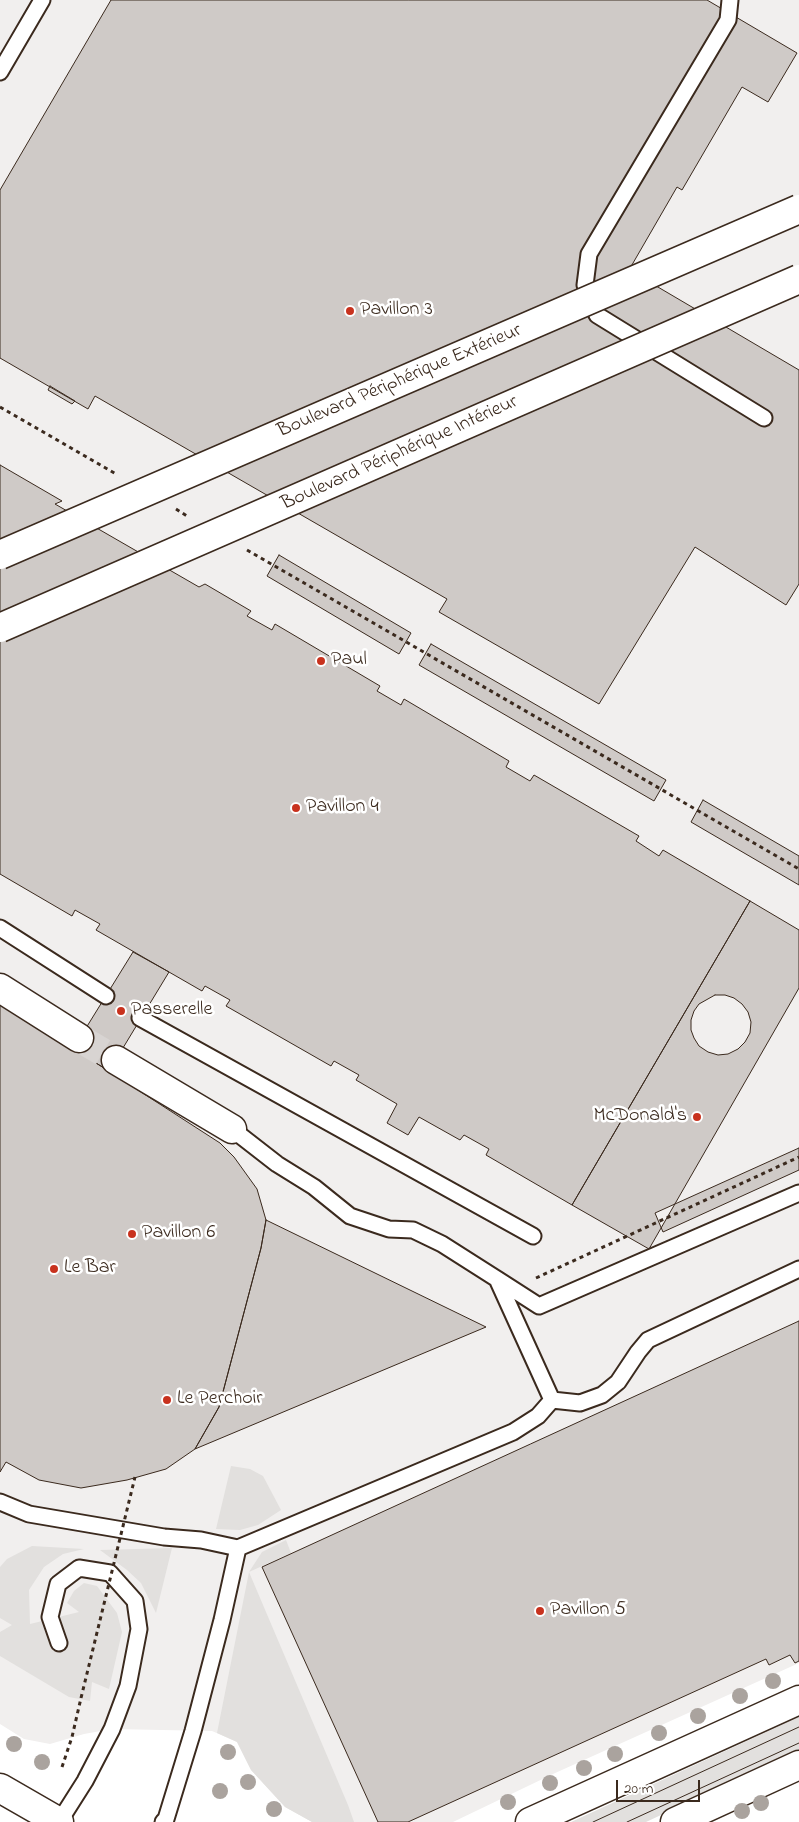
<!DOCTYPE html>
<html>
<head>
<meta charset="utf-8">
<style>
  body { margin:0 }
  #map { position:relative; width:799px; height:1822px; overflow:hidden; background:#fff; font-family:"Indie Flower",sans-serif }
  canvas { display:block }
  .scale { position:absolute; left:616px; top:1780px; width:84px; height:22px; box-sizing:border-box; border:2px solid #3b2a1e; border-top:0; padding-left:6px; font-size:15px; line-height:18px; white-space:nowrap; color:#3b2a1e; -webkit-text-stroke:4px #fff; paint-order:stroke }
</style>
</head>
<body>
<div id="map">
<canvas width="799" height="1822"></canvas>
<div class="scale">20 m</div>
</div>
<script>
const g = document.querySelector('canvas').getContext('2d');
g.lineJoin = 'round';
function fillPath(path, color) { g.fillStyle = color; g.fill(path, 'evenodd'); }
const poly = rows => new Path2D(rows.map(r => 'M' + r).join(''));
function strokePath(path, color, width, dash) { g.strokeStyle = color; g.lineWidth = width; g.lineCap = dash ? 'butt' : 'round'; g.setLineDash(dash || []); g.stroke(path); }
function label(font, color, halo, rows, align = 'center') {
  g.font = font + ' "Indie Flower",sans-serif'; g.lineWidth = 5; g.setLineDash([]); g.textBaseline = 'middle'; g.strokeStyle = halo; g.fillStyle = color; for (const [text, x, y, turn = 0] of rows) {
    g.save(); g.translate(x, y); g.rotate((+turn || 0) * Math.PI / 180); g.textAlign = isNaN(turn) ? turn : align; if (halo) g.strokeText(text, 0, 0); g.fillText(text, 0, 0); g.restore();
  }
}
fillPath(poly([
  [0,0,799,0,799,1663,553,1774,453,1822,312,1822,285,1807,251,1770,237,1742,212,1731,112,1729,84,1734,50,1744,24,1739,0,1724]
]), '#f1efee');
fillPath(poly([
  [231,1466,250,1469,263,1476,281,1510,258,1525,240,1530,216,1529],
  [286,1540,291,1553,249,1572,348,1805,354,1822,312,1822,285,1807,251,1770,237,1742,217,1733,249,1572,262,1552],
  [32,1546,84,1549,63,1554,44,1567,29,1590,30,1624,79,1612,67,1603,74,1591,84,1583,97,1586,117,1613,122,1632,109,1689,92,1682,90,1701,69,1697,0,1656,0,1632,12,1625,0,1618,0,1567,7,1559],
  [172,1548,156,1613,141,1583,127,1570,100,1550],
  [799,1717,799,1751,646,1822,571,1822]
]), '#e2e0de');
const building = poly([
  [111,0,707,0,797,53,768,102,742,87,682,190,677,187,629,270,799,370,799,584,786,605,695,547,599,704,439,612,447,599,95,396,88,409,0,358,0,190,111,0],
  [50,386,75,401,72,404,48,390,50,386],
  [0,465,62,501,55,504,199,587,205,584,251,611,247,616,272,630,275,624,380,686,377,691,401,705,404,699,509,761,506,767,530,781,534,775,639,836,636,841,659,856,663,850,750,901,572,1205,486,1155,489,1149,464,1135,460,1140,419,1117,408,1135,387,1123,397,1104,356,1080,359,1075,334,1061,331,1066,226,1006,230,1000,205,986,202,991,96,930,100,924,75,910,72,916,0,874,0,465],
  [279,555,411,633,399,654,267,576,279,555],
  [431,644,666,780,654,801,419,665,431,644],
  [703,800,799,856,799,885,691,822,703,800],
  [750,901,799,930,799,988,649,1249,572,1205,750,901],
  [715,995,725,995,734,998,742,1004,748,1012,751,1022,750,1033,745,1042,738,1049,728,1054,718,1055,708,1052,699,1046,694,1038,691,1030,691,1020,694,1011,699,1004,715,995],
  [133,952,169,972,109,1071,73,1049,133,952],
  [0,1003,93,1061,220,1143,234,1157,257,1189,266,1220,261,1248,219,1407,195,1449,166,1469,127,1480,81,1488,39,1480,6,1462,0,1472,0,1003],
  [799,1148,799,1170,663,1232,655,1213,799,1148],
  [266,1220,486,1327,195,1449,219,1407,261,1248,266,1220],
  [799,1321,799,1661,795,1663,790,1655,769,1665,766,1659,408,1822,378,1822,262,1567,799,1321]
]);
fillPath(building, '#cfcac7');
strokePath(building, '#3b2a1e', 1);
strokePath(poly([
  [79,1038,116,1060]
]), '#d8d4d2', 28, [28, 14]);
const lane = poly([
  [730,0,728,20,589,254,585,285,597,315,764,418],
  [0,72,42,0],
  [0,928,106,996],
  [140,1018,533,1236],
  [497,1279,539,1306,799,1193],
  [552,1400,580,1403,602,1395,618,1382,638,1352,648,1340,799,1269],
  [0,1502,29,1514,164,1537,201,1540,238,1548,513,1432,538,1416,552,1400,497,1279,442,1244,413,1230,389,1229,350,1216,314,1187,277,1164,232,1129],
  [59,1643,50,1617,58,1584,79,1568,110,1573,135,1601,139,1629,128,1686,112,1729,85,1781,59,1822],
  [163,1822,166,1819,193,1731,222,1620,238,1548]
]);
const street = poly([
  [0,988,79,1038],
  [116,1060,232,1129]
]);
const secondary = poly([
  [0,1788,59,1822]
]);
const primary = poly([
  [530,1822,799,1700],
  [675,1822,799,1765]
]);
strokePath(lane, '#3b2a1e', 19);
strokePath(street, '#3b2a1e', 31);
strokePath(secondary, '#3b2a1e', 31);
strokePath(primary, '#3b2a1e', 31);
strokePath(poly([
  [0,407,116,474],
  [176,509,187,516],
  [247,550,799,869],
  [536,1278,799,1157],
  [62,1767,72,1737,81,1698]
]), '#3b2a1e', 3, [4, 4]);
strokePath(lane, '#fff', 15);
strokePath(street, '#fff', 28);
strokePath(secondary, '#fff', 28);
strokePath(primary, '#fff', 28);
strokePath(poly([
  [593,1822,799,1727],
  [627,1822,799,1743]
]), '#3b2a1e', 1);
const highwayBridge = poly([
  [0,555,799,209],
  [0,628,799,279]
]);
strokePath(highwayBridge, '#3b2a1e', 31, []);
strokePath(poly([
  [81,1698,135,1477]
]), '#3b2a1e', 3, [4, 4]);
strokePath(highwayBridge, '#fff', 28);
g.fillStyle = '#aaa39e';
for (const [x, y] of [
  [773,1681],
  [740,1696],
  [698,1716],
  [659,1733],
  [14,1744],
  [228,1752],
  [615,1754],
  [42,1762],
  [584,1768],
  [248,1782],
  [550,1783],
  [220,1791],
  [508,1802],
  [761,1803],
  [274,1809],
  [742,1811]
]) { g.beginPath(); g.arc(x, y, 8, 0, 2 * Math.PI); g.fill(); }
for (const [x, y, r, color] of [
  [350,311,5,"#c8321e"],
  [321,661,5,"#c8321e"],
  [296,808,5,"#c8321e"],
  [121,1011,5,"#c8321e"],
  [697,1117,5,"#c8321e"],
  [132,1234,5,"#c8321e"],
  [54,1269,5,"#c8321e"],
  [167,1400,5,"#c8321e"],
  [540,1611,5,"#c8321e"]
]) { const dot = new Path2D(); dot.arc(x, y, r, 0, 2 * Math.PI); g.fillStyle = color; g.fill(dot); strokePath(dot, '#fff', 2); }
label('20px', '#3b2a1e', '#fff', [
  ["Pavillon 3",360,311],
  ["Paul",331,661],
  ["Pavillon 4",306,808],
  ["Passerelle",131,1011],
  ["McDonald's",687,1117,"right"],
  ["Pavillon 6",142,1234],
  ["Le Bar",64,1269],
  ["Le Perchoir",177,1400],
  ["Pavillon 5",550,1611]
], 'left');
label('20px', '#3b2a1e', '#fff', [
  ["Boulevard Périphérique Extérieur",400,382,-23],
  ["Boulevard Périphérique Intérieur",400,454,-24]
]);
</script>
</body>
</html>
